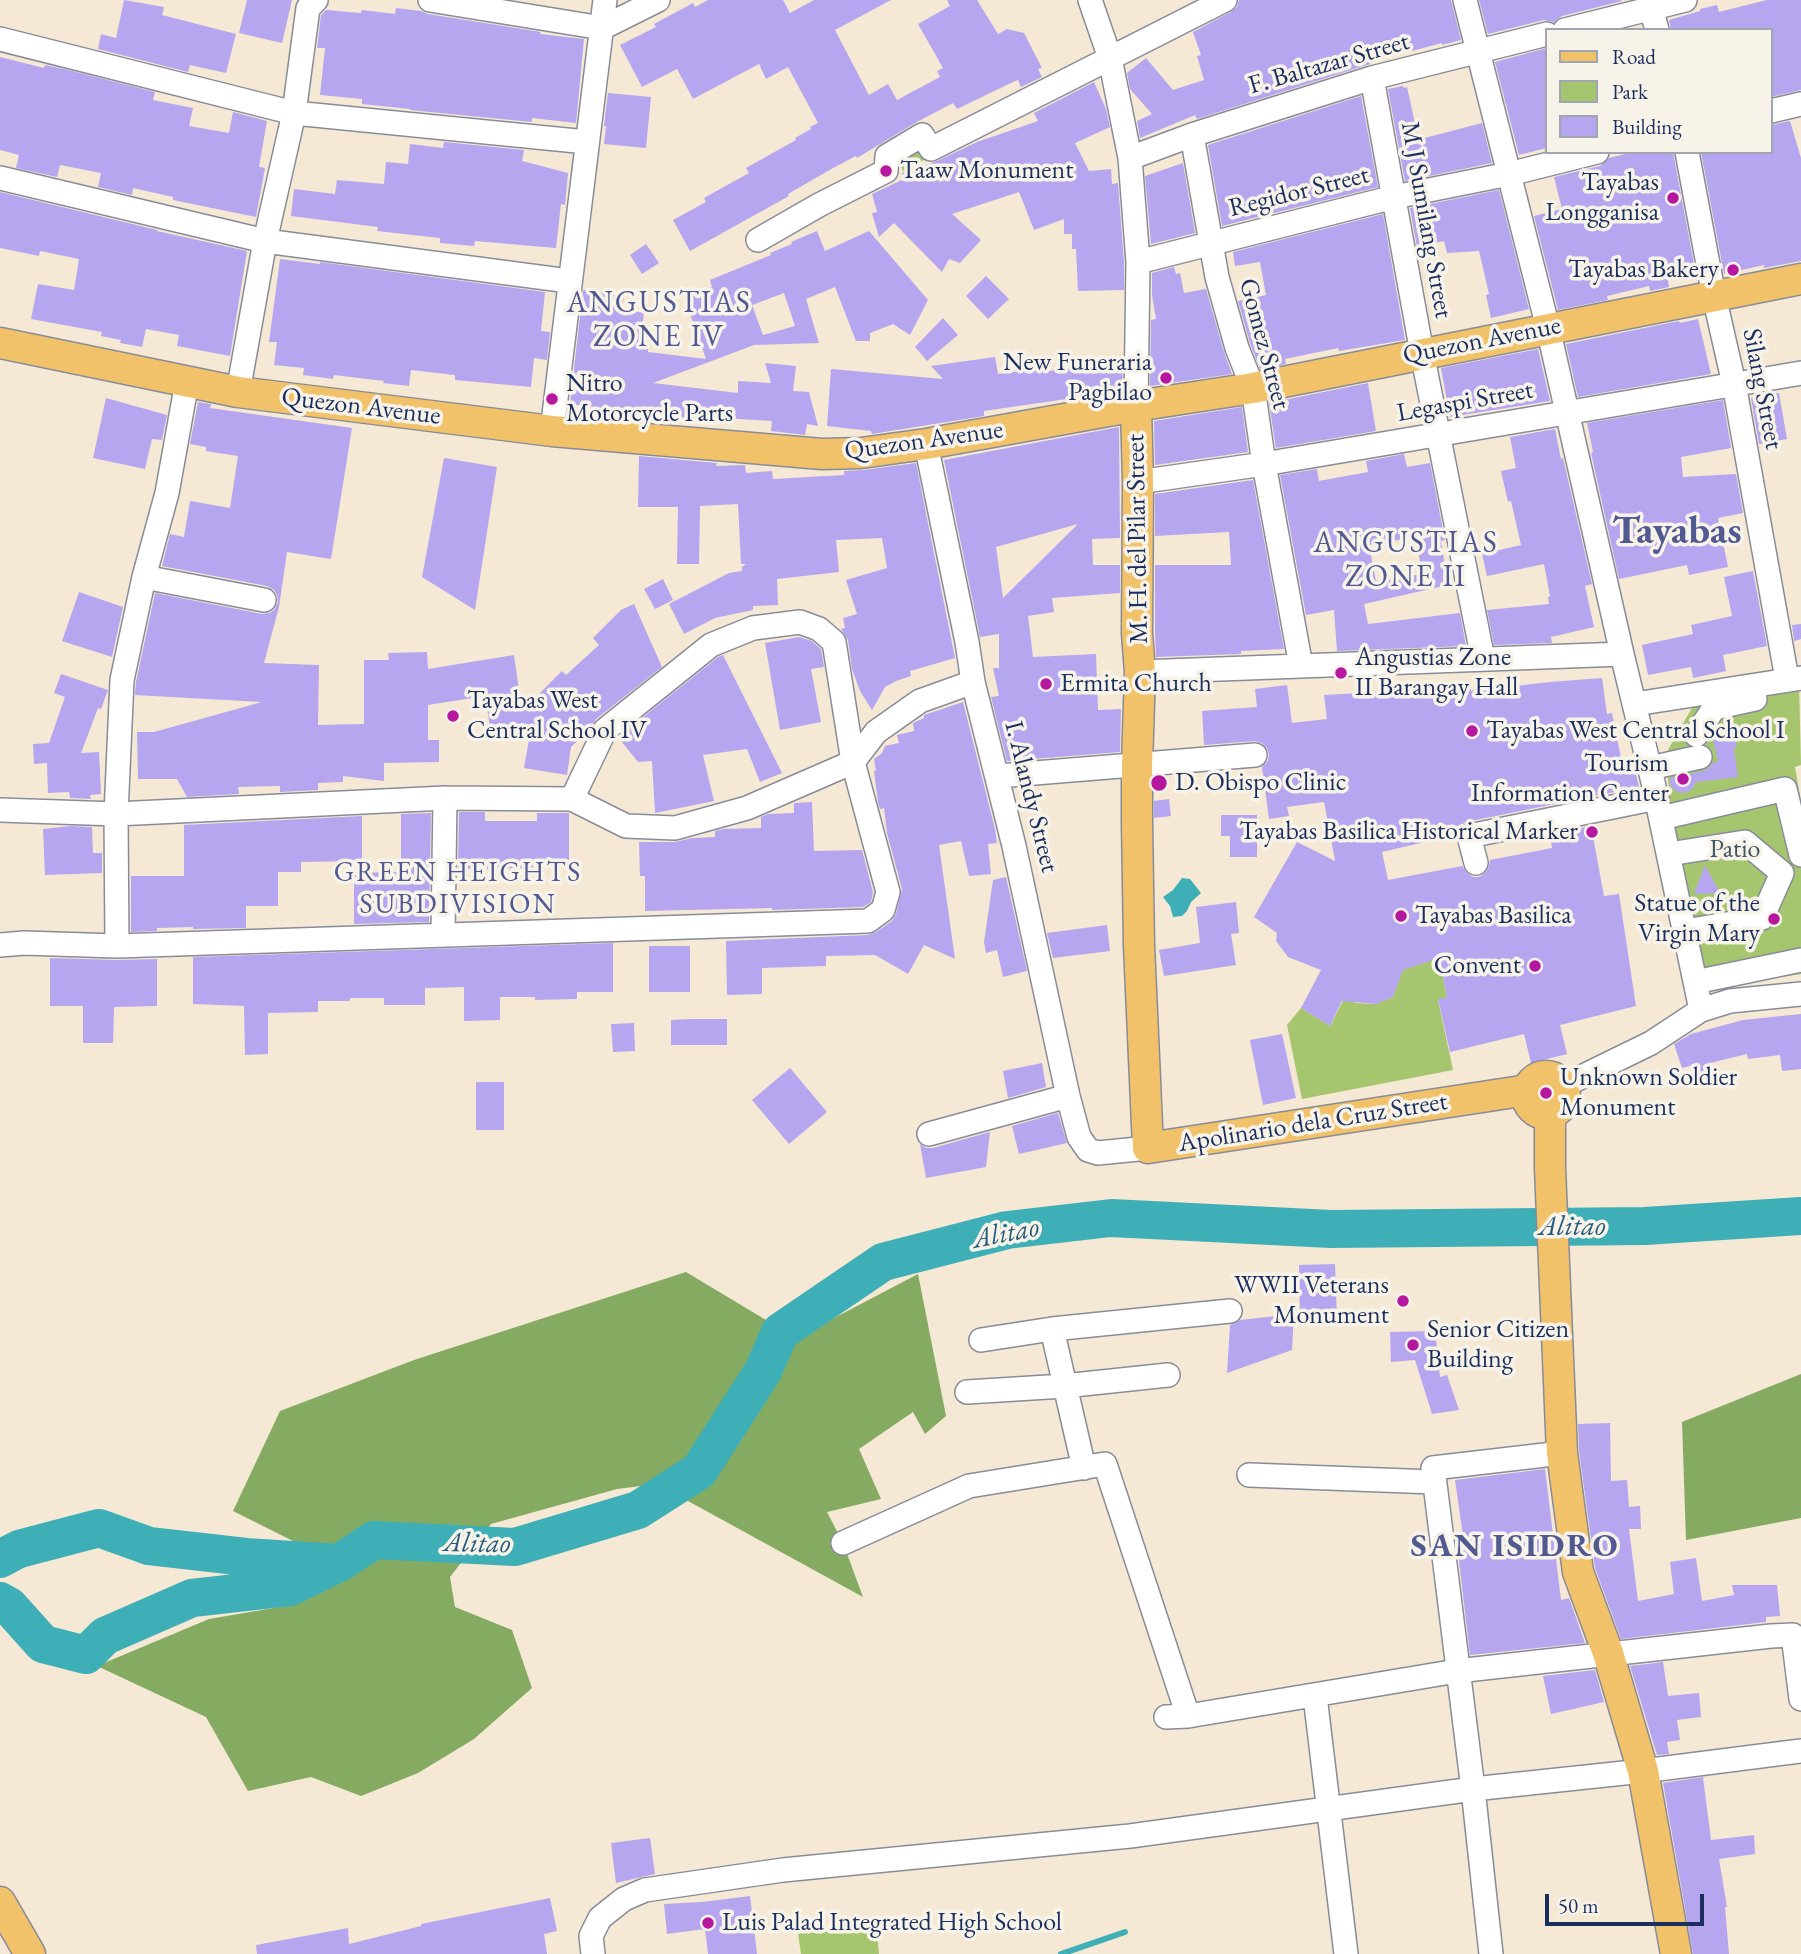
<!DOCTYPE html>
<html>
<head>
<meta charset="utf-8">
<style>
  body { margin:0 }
  #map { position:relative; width:1801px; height:1954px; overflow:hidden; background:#f5e8d4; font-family:"EB Garamond",serif }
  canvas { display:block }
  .legend { position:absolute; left:1545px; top:28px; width:228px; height:126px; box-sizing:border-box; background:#f7f3e8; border:2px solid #9fa5b1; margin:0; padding:9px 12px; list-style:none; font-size:21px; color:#1b2f5e }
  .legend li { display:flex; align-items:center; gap:14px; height:35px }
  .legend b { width:35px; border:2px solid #9fa5b1 }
  .scale { position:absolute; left:1545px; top:1894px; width:159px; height:32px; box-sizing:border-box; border:4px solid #1b2f5e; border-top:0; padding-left:9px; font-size:21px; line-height:24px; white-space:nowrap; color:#1b2f5e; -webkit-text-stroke:5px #f7f3e8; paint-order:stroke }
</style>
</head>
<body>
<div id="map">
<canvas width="1801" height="1954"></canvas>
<ul class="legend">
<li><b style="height:9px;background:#f2c26a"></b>Road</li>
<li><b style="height:19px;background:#a5c66e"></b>Park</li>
<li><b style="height:19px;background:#b6a6f0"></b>Building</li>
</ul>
<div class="scale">50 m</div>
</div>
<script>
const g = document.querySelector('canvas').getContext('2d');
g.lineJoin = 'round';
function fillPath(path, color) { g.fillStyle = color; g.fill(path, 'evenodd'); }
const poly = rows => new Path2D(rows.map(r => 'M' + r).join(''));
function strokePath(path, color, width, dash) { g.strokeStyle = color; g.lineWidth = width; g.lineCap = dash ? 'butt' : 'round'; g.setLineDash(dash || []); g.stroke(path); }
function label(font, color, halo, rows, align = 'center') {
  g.font = font + ' "EB Garamond",serif'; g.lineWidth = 7; g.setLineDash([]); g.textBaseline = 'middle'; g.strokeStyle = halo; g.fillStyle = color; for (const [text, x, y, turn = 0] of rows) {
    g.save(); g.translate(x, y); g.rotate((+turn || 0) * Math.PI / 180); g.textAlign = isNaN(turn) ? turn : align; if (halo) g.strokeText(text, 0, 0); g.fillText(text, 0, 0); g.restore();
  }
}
fillPath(poly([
  [917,142,927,158,904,172,894,156],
  [1799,683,1801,765,1795,767,1801,802,1801,974,1697,990,1657,798,1670,795,1668,780,1668,750,1693,706],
  [1434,935,1447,997,1438,1000,1453,1070,1302,1099,1287,1025,1301,1008,1330,1026,1346,995,1356,1003,1375,1004,1393,997,1399,971],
  [876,1923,879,1954,801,1954,798,1933]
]), '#a5c66e');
fillPath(poly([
  [686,1272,796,1338,918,1274,946,1416,925,1434,913,1412,859,1449,881,1499,827,1512,843,1543,863,1597,657,1484,617,1489,491,1524,450,1577,455,1607,512,1630,532,1688,474,1739,418,1773,361,1796,311,1777,248,1791,206,1717,97,1666,209,1619,285,1606,339,1564,233,1511,280,1411,414,1360],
  [1801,1374,1801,1518,1686,1540,1682,1422]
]), '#84ab61');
fillPath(poly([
  [1182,878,1190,879,1201,893,1191,902,1187,911,1182,916,1173,917,1170,906,1163,897,1173,890]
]), '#3eafb7');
strokePath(poly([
  [1061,1954,1125,1932]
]), '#3eafb7', 6);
strokePath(poly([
  [0,1559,19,1549,99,1528,149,1546,246,1557,339,1563],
  [0,1601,9,1606,43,1644,86,1655,105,1636,192,1598,290,1587,339,1563,374,1540,515,1547,638,1510,699,1471,763,1371,780,1332,883,1262,1007,1230,1111,1218,1331,1229,1645,1226,1801,1216]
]), '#3eafb7', 38);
fillPath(poly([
  [124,0,164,7,162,15,236,34,226,73,190,65,188,72,98,49,101,34,116,38],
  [247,0,292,0,282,43,239,33],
  [708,0,783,0,790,13,814,0,891,0,835,30,869,95,888,84,897,100,940,77,937,71,943,68,918,24,950,6,947,0,977,0,998,34,1007,29,1024,33,1042,68,1038,69,1042,77,1021,87,1018,80,1015,81,957,109,953,103,915,123,857,158,856,156,833,168,788,194,789,196,690,251,673,220,706,202,704,198,749,173,746,168,796,140,795,138,811,129,810,127,818,123,788,67,766,79,759,64,693,99,677,69,642,87,620,45,656,27,654,24,693,3,695,7],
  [1239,0,1451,0,1461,40,1442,45,1442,43,1412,51,1410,44,1368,55,1370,64,1197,119,1195,115,1140,138,1137,121,1152,114,1130,89,1127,73,1146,58,1173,90,1204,80,1197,56,1201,55,1193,32,1231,12,1237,7],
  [1479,0,1621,0,1622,1,1562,16,1554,22,1544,20,1488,34],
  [1767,0,1801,0,1801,90,1771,97,1771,30,1671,30,1669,20,1700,11,1700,9,1717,5,1719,12],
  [396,8,421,11,428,14,541,32,540,34,584,39,576,123,532,118,532,122,410,110,410,109,362,104,362,99,320,95,325,48,317,48,321,15,326,10,361,13,362,10,395,14],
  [1547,48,1547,148,1519,155,1495,62],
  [0,57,44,68,45,65,64,69,155,92,153,100,193,108,189,126,229,133,233,112,267,121,259,167,265,168,256,217,173,200,173,197,133,188,132,195,98,187,101,173,60,165,57,177,16,168,19,155,0,150],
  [1094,82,1106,109,1110,127,1075,143,1089,171,1111,169,1112,184,1118,183,1124,262,1124,290,1078,291,1076,249,1072,249,1072,234,1064,234,1064,219,1034,230,1019,192,952,214,981,240,960,263,949,259,942,272,894,223,879,237,872,213,877,212,872,194,904,179,902,173,937,161,977,142,1038,121,1034,113],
  [1403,86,1404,88,1407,87,1418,137,1421,137,1421,139,1482,123,1492,163,1405,181,1388,89],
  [608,93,651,97,646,148,604,144,606,126,604,126],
  [1361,96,1378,187,1222,226,1208,145],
  [1790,121,1801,158,1801,261,1764,268,1764,265,1724,274,1701,152,1771,152,1771,125],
  [444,142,524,150,522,161,568,173,565,205,561,204,556,248,475,241,474,246,440,243,440,238,377,231,378,227,291,216,294,189,335,194,337,180,384,184,386,162,408,164,410,144,443,148],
  [1633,152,1673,152,1696,275,1668,280,1669,287,1650,291,1649,286,1607,296,1608,300,1558,310,1534,216,1562,209,1554,177,1600,166,1609,158],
  [1183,163,1195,233,1151,244,1145,176],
  [1499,190,1529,309,1491,318,1486,295,1489,294,1479,251,1447,253,1444,241,1417,247,1410,208],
  [0,192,157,230,157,231,247,251,230,356,177,346,179,335,146,329,142,347,120,343,121,340,101,336,102,332,31,319,38,284,74,290,79,259,40,251,39,256,0,248],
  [1383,214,1405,340,1339,351,1338,348,1285,359,1286,364,1260,369,1250,343,1238,301,1266,295,1260,262,1235,266,1233,252],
  [817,231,825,251,869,231,928,300,910,335,893,324,870,333,870,341,856,341,835,287,806,299,819,343,754,345,653,383,738,393,738,381,771,383,765,363,796,366,793,391,809,392,818,426,807,424,805,435,771,431,772,421,724,418,723,423,570,404,583,290,624,296,622,309,644,313,639,347,648,348,648,352,706,359,684,297,712,287,710,280,771,255,770,253,792,244,791,242],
  [784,293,795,326,763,335,752,305],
  [646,244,659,263,642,274,630,255],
  [280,259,320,264,320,262,545,292,541,331,550,332,547,360,534,358,531,387,455,380,455,375,411,370,409,386,383,383,384,381,334,375,333,379,303,375,304,368,274,365,277,342,269,342],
  [1174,267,1176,274,1180,273,1184,293,1206,289,1224,352,1232,374,1150,386,1151,320,1156,319,1152,295,1152,273],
  [986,276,1009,299,988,319,966,296],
  [943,318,958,335,927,361,915,347],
  [1698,319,1711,374,1578,397,1566,344,1679,321,1680,323],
  [1538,349,1550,401,1450,417,1441,368],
  [995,357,998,374,1048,367,1049,371,1123,360,1122,391,984,411,984,416,872,434,871,431,827,426,831,369,943,379,931,366],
  [1368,383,1376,431,1276,448,1269,403],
  [1779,393,1787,439,1759,444,1751,398],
  [106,398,167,415,162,440,152,439,145,469,93,458],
  [1723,400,1731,448,1681,457,1683,477,1736,474,1743,513,1718,518,1728,567,1689,575,1687,565,1619,579,1591,453,1593,452,1587,423],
  [198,402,211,404,210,408,352,428,331,559,287,552,279,607,264,663,319,665,318,725,364,724,364,660,389,660,388,653,427,652,428,669,514,655,522,711,562,671,566,675,599,645,593,638,621,610,634,604,662,667,596,719,590,729,571,747,567,775,524,768,530,734,492,739,485,696,428,705,428,740,439,740,439,762,384,763,384,781,343,776,343,782,318,783,318,790,280,792,280,786,238,787,239,794,187,797,177,779,138,779,137,732,154,732,262,702,135,695,136,682,155,593,262,614,269,613,274,610,278,602,277,595,274,590,267,586,162,566,170,534,184,537,190,501,230,508,238,456,206,451,206,447,190,444],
  [1242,407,1248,452,1155,465,1154,421],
  [1119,427,1120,538,1092,539,1093,565,1120,565,1120,593,1052,598,1054,612,1028,616,1033,657,1096,654,1098,710,1121,709,1120,752,1007,761,991,697,999,696,993,668,999,668,999,634,980,637,944,460],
  [1078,524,1003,598,996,547],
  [1555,429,1561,459,1563,458,1592,584,1585,586,1594,627,1551,637,1552,643,1494,645,1487,610,1549,604,1548,597,1550,596,1544,564,1487,576,1482,554,1521,545,1511,501,1508,502,1501,471,1516,468,1510,437],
  [1404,454,1407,467,1430,463,1445,540,1441,541,1448,585,1364,604,1368,624,1460,613,1466,646,1337,651,1334,610,1306,615,1280,475,1317,469,1319,481,1368,472,1366,461],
  [1416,537,1422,574,1376,581,1369,545],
  [639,456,717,463,716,466,745,465,746,473,772,471,773,479,844,475,844,471,863,470,916,463,955,658,910,671,911,676,896,681,885,687,872,710,860,691,852,669,848,640,841,629,845,628,843,618,857,614,846,580,887,568,882,538,836,540,839,572,777,579,778,605,753,606,753,610,715,618,684,634,669,604,729,573,742,571,742,567,746,564,741,564,738,504,700,506,699,564,677,564,678,507,638,507],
  [444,458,497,467,475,610,422,577],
  [1253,480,1284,649,1241,651,1241,654,1156,657,1155,632,1155,565,1231,565,1229,532,1155,536,1155,494],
  [1753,571,1767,646,1723,655,1726,671,1693,678,1691,667,1648,675,1642,645,1693,634,1691,625,1732,616,1724,577],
  [663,579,673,600,655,609,644,589],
  [79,592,123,607,112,657,62,641],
  [1801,624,1801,639,1794,641,1792,625],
  [799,637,812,641,821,649,824,667,811,669,821,722,780,730,765,643],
  [723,655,782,773,760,782,747,749,703,755,714,801,655,813,652,761,638,762,618,737,718,657],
  [61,674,108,690,101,709,98,708,81,753,99,752,101,794,90,795,91,799,70,798,69,792,48,793,47,763,34,764,33,744,49,743,65,697,54,693],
  [1602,678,1607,714,1612,713,1622,763,1633,761,1639,787,1466,822,1459,826,1455,835,1382,852,1388,880,1462,866,1467,873,1473,877,1479,877,1486,872,1489,867,1490,860,1552,848,1550,834,1591,826,1604,896,1619,894,1636,1006,1560,1025,1567,1054,1531,1063,1524,1034,1450,1052,1438,999,1447,997,1439,958,1403,970,1393,997,1376,1004,1342,1001,1330,1026,1301,1008,1321,970,1288,957,1276,941,1277,933,1254,917,1297,842,1335,861,1324,802,1287,807,1289,816,1269,819,1262,767,1268,760,1269,755,1267,748,1262,743,1255,741,1204,745,1202,711,1257,707,1255,689,1287,685,1292,723,1327,719,1324,695,1433,689,1433,692,1471,689,1471,691,1550,682],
  [963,702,995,829,997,843,988,844,991,874,969,876,961,841,939,845,955,959,924,945,908,974,875,955,826,956,826,966,762,968,762,994,727,995,726,941,868,935,876,932,892,921,896,914,902,889,887,833,884,808,880,809,878,802,874,771,876,771,874,759,882,753,885,746,899,743,897,735,914,731,913,723,924,718,924,715],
  [1722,730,1734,734,1737,746,1734,749,1738,777,1696,782,1693,788,1688,792,1681,793,1674,790,1670,784,1670,778,1703,771,1709,768,1712,763,1718,762,1713,739],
  [1169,799,1171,816,1154,818,1154,801],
  [812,802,814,851,862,850,873,892,871,902,863,907,772,910,772,908,645,911,645,876,640,876,639,842,675,842,692,838,715,837,715,831,724,829,761,828,761,817,768,814,794,813,794,803],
  [459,812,485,812,485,821,537,821,537,813,569,813,569,860,533,861,533,868,458,869],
  [431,813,429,922,354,924,354,873,401,872,401,814],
  [1221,815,1257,815,1257,857,1230,857,1230,836,1221,836],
  [362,816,362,861,301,862,301,872,278,872,278,906,246,906,246,928,193,929,193,927,157,928,157,931,131,932,131,876,184,876,184,825],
  [71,826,92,827,93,853,102,853,102,873,45,875,43,829],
  [1705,865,1720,893,1694,894],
  [1006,877,1027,971,1003,977,997,950,986,953,984,942,993,880],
  [1236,902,1239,933,1231,934,1236,965,1164,976,1159,950,1200,943,1196,907],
  [1107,925,1110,951,1053,958,1047,933],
  [613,943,613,992,577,992,577,999,535,1000,535,997,500,997,500,1020,464,1021,464,987,425,988,425,1005,384,1005,384,998,350,998,350,1001,318,1001,318,1012,268,1013,268,1054,245,1055,244,1006,193,1004,193,957],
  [649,946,690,946,690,992,649,992],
  [50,958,117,960,157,959,157,1006,114,1007,113,1043,83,1043,83,1006,50,1006],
  [1801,1014,1801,1069,1782,1071,1780,1055,1748,1059,1747,1054,1710,1063,1712,1069,1693,1074,1690,1066,1682,1068,1674,1044,1691,1034,1743,1020],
  [690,1019,727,1019,727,1045,671,1045,671,1020],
  [634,1023,635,1051,613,1052,611,1024],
  [1282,1034,1296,1098,1263,1105,1250,1040],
  [1042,1063,1046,1087,1008,1098,1003,1071],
  [790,1068,827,1112,789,1144,752,1100],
  [476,1082,504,1082,504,1130,476,1130],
  [1058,1113,1067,1143,1019,1154,1012,1126],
  [990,1132,986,1167,926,1178,920,1144,926,1148,933,1148],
  [1335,1264,1337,1319,1300,1320,1299,1265],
  [1294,1314,1292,1350,1227,1373,1230,1325,1240,1320],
  [1435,1331,1440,1377,1447,1375,1459,1410,1432,1414,1415,1360,1391,1362,1390,1332],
  [1610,1423,1611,1481,1627,1480,1629,1507,1640,1506,1641,1529,1629,1529,1638,1601,1674,1594,1670,1562,1696,1558,1702,1601,1734,1595,1732,1585,1777,1585,1780,1616,1766,1617,1766,1622,1621,1639,1595,1568,1579,1451,1578,1424],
  [1545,1469,1561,1600,1569,1598,1585,1643,1470,1655,1457,1544,1464,1543,1455,1480],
  [1663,1662,1668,1696,1699,1693,1701,1717,1677,1720,1680,1740,1667,1742,1669,1754,1657,1755,1630,1666],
  [1595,1670,1604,1702,1551,1714,1543,1676],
  [1703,1777,1711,1840,1754,1835,1755,1854,1719,1859,1727,1907,1725,1907,1729,1954,1693,1954,1663,1783],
  [650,1838,655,1874,616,1883,611,1843],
  [750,1896,757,1954,708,1954,705,1929,667,1934,664,1904,702,1902],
  [550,1898,557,1931,544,1934,547,1954,257,1954,256,1945,348,1928,349,1944,421,1926,421,1924]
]), '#b6a6f0');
const minor = poly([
  [430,0,602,28,658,0],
  [1090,0,1110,58,1130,158,1138,262,1136,406],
  [1465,0,1548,328,1622,654,1653,782,1701,1010],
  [1651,8,1657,30],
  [1565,30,1685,0],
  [0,39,294,113,587,142],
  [1372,78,1422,353,1483,659],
  [1771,111,1801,104],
  [1192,135,1217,277,1237,348,1253,388,1264,464,1301,666],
  [1687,152,1714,296,1734,384,1787,679],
  [1130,158,1192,135,1372,78,1547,34],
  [0,178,265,241,569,281],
  [758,240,819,205,886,171,887,156,922,135,931,149,1225,0],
  [1138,262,1394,197,1509,174,1597,152],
  [238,392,265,241,294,113,308,8,316,0],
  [552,431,605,0],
  [926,444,967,642,973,682,1014,846,1068,1096,1079,1137,1088,1150,1098,1153,1148,1148],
  [1138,482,1264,464,1801,373],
  [144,577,264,600],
  [1140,672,1622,654],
  [1635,704,1801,678],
  [1696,735,1714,708,1755,699],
  [1650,768,1700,757],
  [998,776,1255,755],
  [0,810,116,814,445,798,572,799,626,826,675,828,747,808,853,762,876,732,920,701,973,682],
  [1661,818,1785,789,1801,855],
  [1669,854,1745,842,1782,873,1762,918,1685,931],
  [1476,863,1469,836,1657,798],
  [443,935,445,798],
  [0,945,24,943,117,946,868,921,883,910,888,892,853,762,834,642,819,629,800,622,753,628,711,645,605,730,572,799],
  [117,946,116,814,122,680,144,577,167,493,187,382],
  [1695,982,1801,960],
  [1563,1086,1651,1043,1701,1010,1730,1001,1801,994],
  [929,1134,1068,1096],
  [1052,1329,1084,1468],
  [981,1340,1052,1329,1230,1311],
  [967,1392,1064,1386,1168,1375],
  [1249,1475,1434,1482],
  [843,1543,969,1486,1105,1464,1188,1716],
  [1315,1696,1346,1954],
  [1166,1717,1188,1716,1457,1671,1771,1636,1793,1635,1801,1699],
  [593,1954,591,1936,600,1918,624,1899,645,1890,783,1870,1130,1836,1473,1789,1643,1771,1801,1751],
  [1491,1954,1473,1789,1433,1468,1562,1453]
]);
const major = poly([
  [0,343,238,392,552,431,822,454,861,453,926,444,1136,406,1253,388,1801,279],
  [1136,406,1138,482,1137,633,1140,672,1137,765,1137,823,1139,945,1148,1148,1528,1090],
  '1527 1095a19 19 0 1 1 38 0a19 19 0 1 1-38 0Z',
  [1550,1114,1550,1168,1562,1453,1578,1572,1608,1653,1643,1771,1676,1954],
  [0,1902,30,1954]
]);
strokePath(minor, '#888c99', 26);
strokePath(major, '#888c99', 33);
strokePath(minor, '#fff', 23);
strokePath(major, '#f2c26a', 30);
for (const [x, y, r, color] of [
  [886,171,7,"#b5179e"],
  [1673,198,7,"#b5179e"],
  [1733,270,7,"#b5179e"],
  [1166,378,7,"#b5179e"],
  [552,399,7,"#b5179e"],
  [1341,673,7,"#b5179e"],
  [1046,684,7,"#b5179e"],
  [453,716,7,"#b5179e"],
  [1472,731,7,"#b5179e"],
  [1683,779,7,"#b5179e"],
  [1159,783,9,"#b5179e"],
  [1592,832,7,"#b5179e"],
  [1401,916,7,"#b5179e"],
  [1774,919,7,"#b5179e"],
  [1535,966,7,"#b5179e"],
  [1546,1093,7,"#b5179e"],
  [1403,1301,7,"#b5179e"],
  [1413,1345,7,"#b5179e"],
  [708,1923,7,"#b5179e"]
]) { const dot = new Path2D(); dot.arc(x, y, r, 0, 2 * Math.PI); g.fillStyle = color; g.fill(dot); strokePath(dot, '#f7f3e8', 2.5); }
label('26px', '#1b2f5e', '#f7f3e8', [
  ["F. Baltazar Street",1329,64,-16],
  ["Regidor Street",1299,192,-14],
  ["M J Sumilang Street",1426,220,80],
  ["Quezon Avenue",1482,341,-11],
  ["Gomez Street",1264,344,75],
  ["Silang Street",1762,389,79],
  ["Legaspi Street",1465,402,-10],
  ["Quezon Avenue",361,407,7],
  ["Quezon Avenue",924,441,-8],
  ["M. H. del Pilar Street",1138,539,-91],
  ["I. Alandy Street",1031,797,76],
  ["Apolinario dela Cruz Street",1313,1123,-9]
]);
label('26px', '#1b2f5e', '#f7f3e8', [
  ["Taaw Monument",900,171],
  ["Tayabas",1659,183,"right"],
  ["Longganisa",1659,213,"right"],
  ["Tayabas Bakery",1719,270,"right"],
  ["New Funeraria",1152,363,"right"],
  ["Pagbilao",1152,393,"right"],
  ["Nitro",566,384],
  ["Motorcycle Parts",566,414],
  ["Angustias Zone",1355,658],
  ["II Barangay Hall",1355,688],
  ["Ermita Church",1060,684],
  ["Tayabas West",467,701],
  ["Central School IV",467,731],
  ["Tayabas West Central School I",1486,731],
  ["Tourism",1669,764,"right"],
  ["Information Center",1669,794,"right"],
  ["D. Obispo Clinic",1175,783],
  ["Tayabas Basilica Historical Marker",1578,832,"right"],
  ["Statue of the",1760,904,"right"],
  ["Virgin Mary",1760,934,"right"],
  ["Tayabas Basilica",1415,916],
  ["Convent",1521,966,"right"],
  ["Unknown Soldier",1560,1078],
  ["Monument",1560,1108],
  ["WWII Veterans",1389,1286,"right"],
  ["Monument",1389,1316,"right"],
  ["Senior Citizen",1427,1330],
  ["Building",1427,1360],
  ["Luis Palad Integrated High School",722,1923]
], 'left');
label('26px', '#3e5562', '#f7f3e8', [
  ["Patio",1735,850]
]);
g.letterSpacing = '2px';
label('28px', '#515991', '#f7f3e8', [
  ["GREEN HEIGHTS",458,873],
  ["SUBDIVISION",458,905]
]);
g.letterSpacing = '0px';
label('italic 28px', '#275c7d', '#f7f3e8', [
  ["Alitao",1572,1227],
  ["Alitao",1006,1234,-11],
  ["Alitao",477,1544,1]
]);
g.letterSpacing = '2px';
label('30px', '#515991', '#f7f3e8', [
  ["ANGUSTIAS",659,304],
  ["ZONE IV",659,338],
  ["ANGUSTIAS",1406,544],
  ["ZONE II",1406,578]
]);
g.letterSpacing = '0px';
g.letterSpacing = '2px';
label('bold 33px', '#515991', '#f7f3e8', [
  ["SAN ISIDRO",1515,1547]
]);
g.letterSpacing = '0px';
label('bold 40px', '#515991', '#f7f3e8', [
  ["Tayabas",1677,532]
]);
</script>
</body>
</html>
